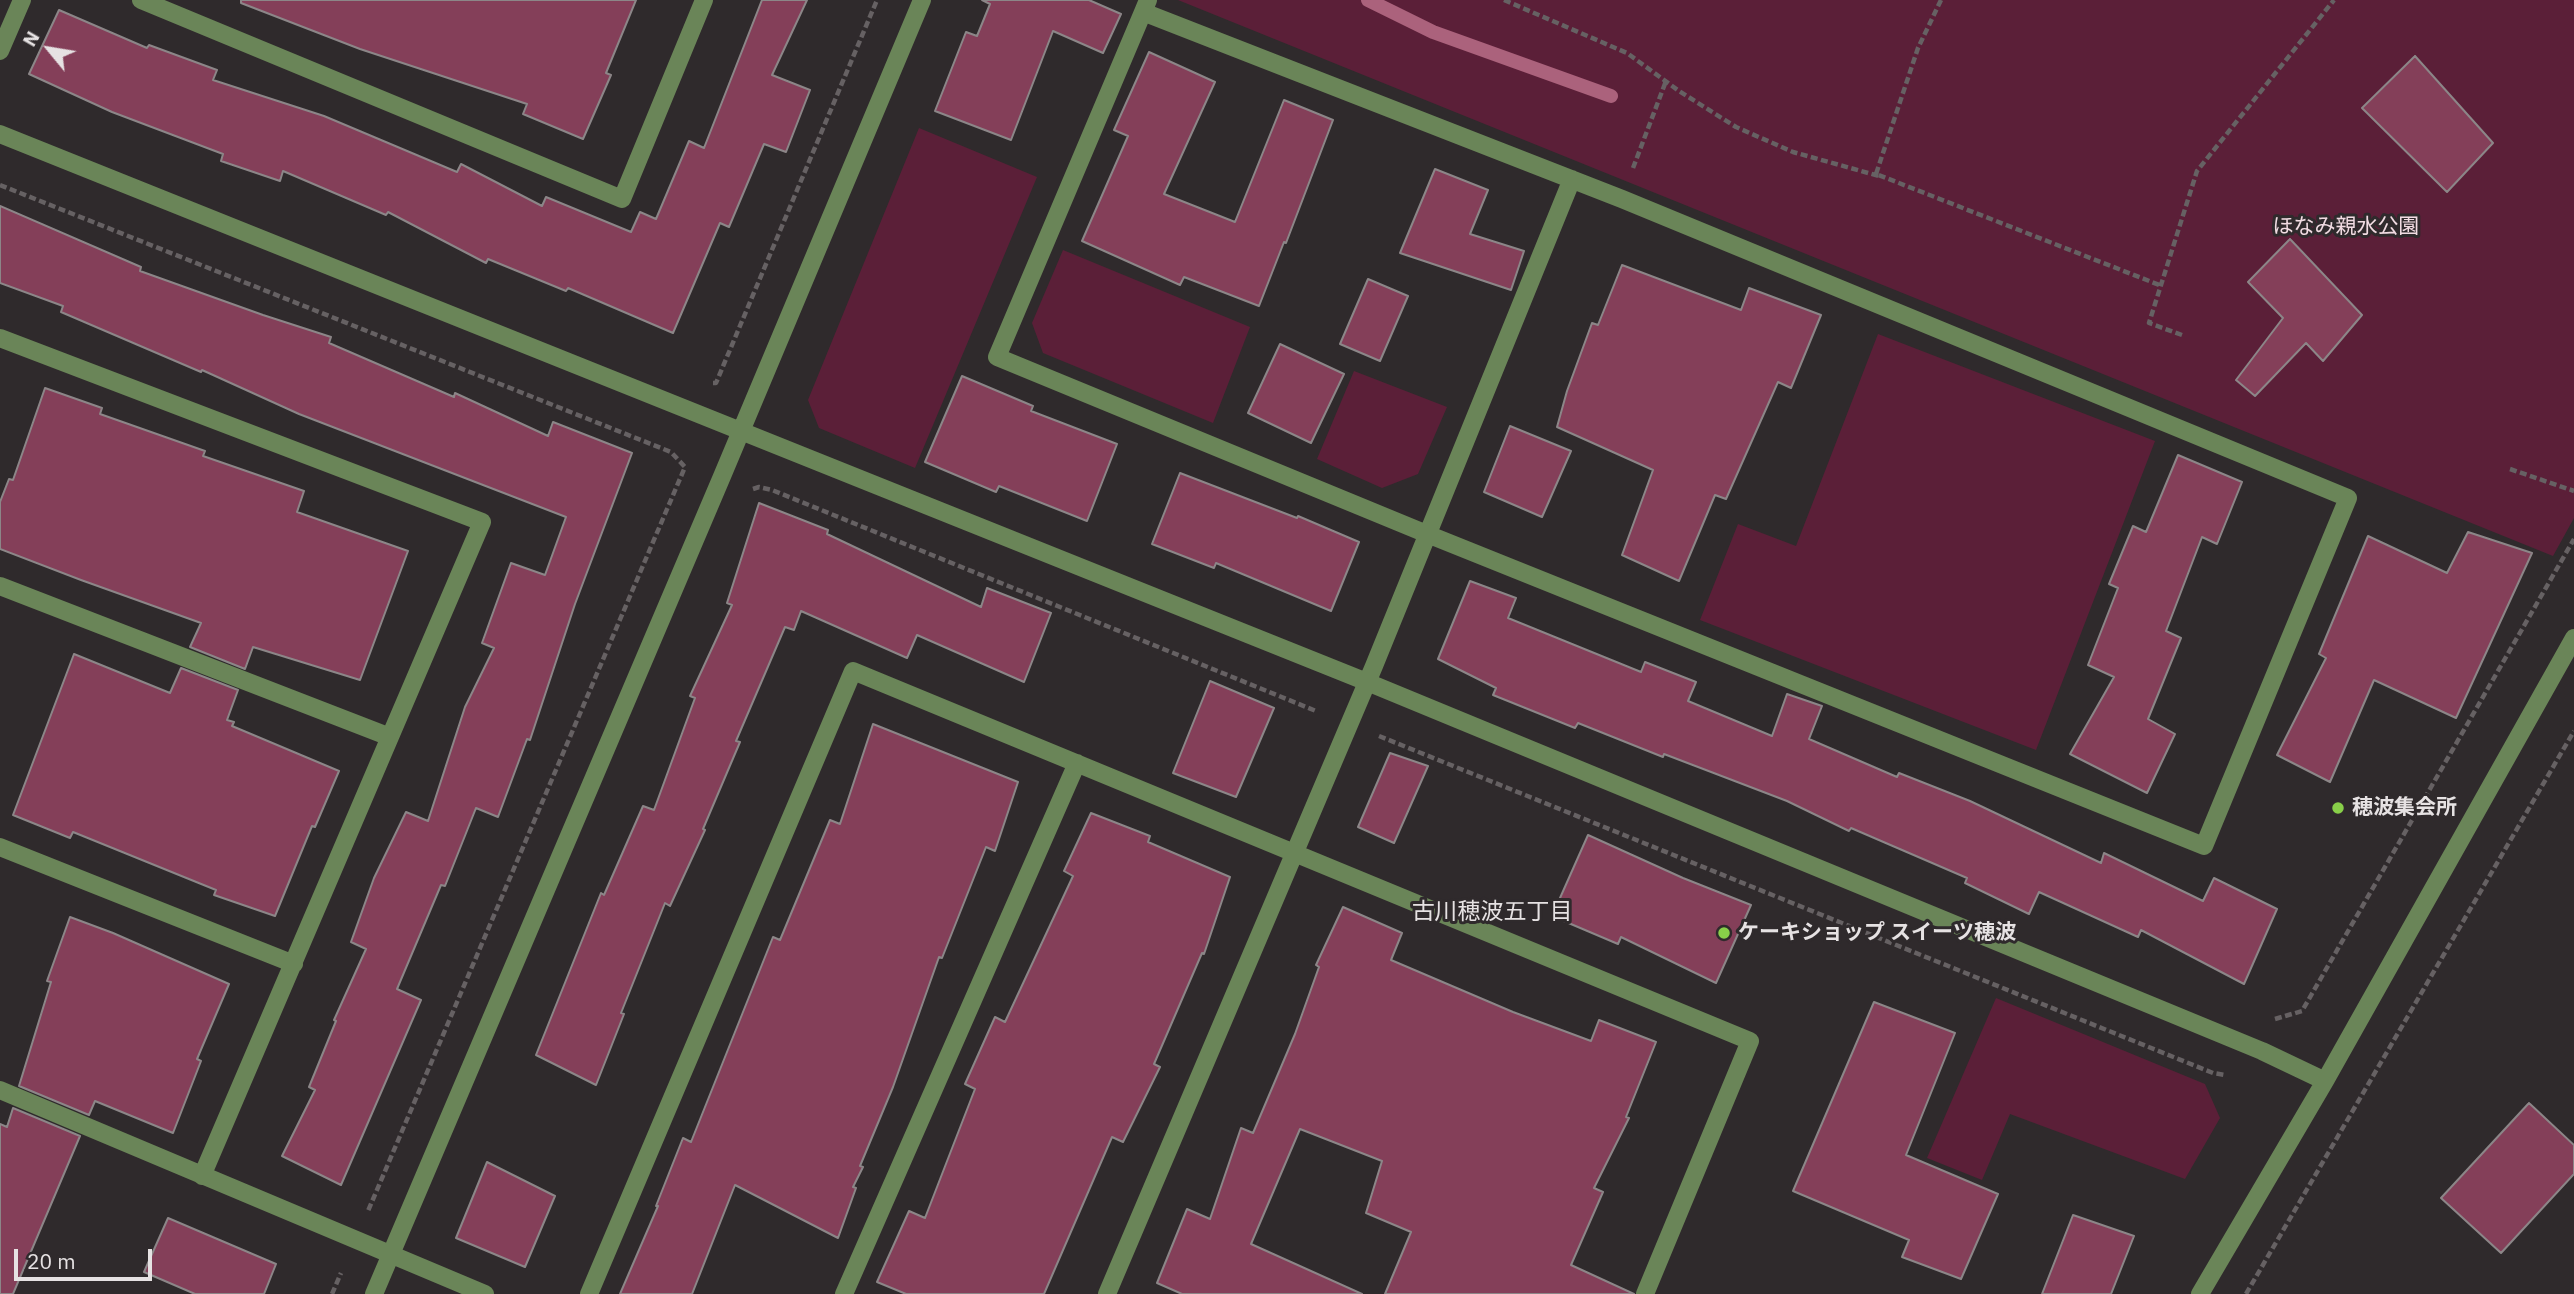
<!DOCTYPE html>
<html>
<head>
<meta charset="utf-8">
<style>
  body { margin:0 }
  #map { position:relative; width:2574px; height:1294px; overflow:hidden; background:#2f2a2c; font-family:"IBM Plex Sans",sans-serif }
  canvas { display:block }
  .north { position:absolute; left:14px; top:14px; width:70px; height:70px; -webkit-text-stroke:5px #2f2a2c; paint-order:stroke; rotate:300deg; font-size:19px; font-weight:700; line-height:28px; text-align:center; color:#e6e2e3 }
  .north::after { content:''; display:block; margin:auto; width:24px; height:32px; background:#e6e2e3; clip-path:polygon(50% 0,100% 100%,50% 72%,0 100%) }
  .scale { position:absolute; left:14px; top:1249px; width:138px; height:32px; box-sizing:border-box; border:4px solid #e6e2e3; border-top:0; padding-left:9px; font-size:21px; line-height:24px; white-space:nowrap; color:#e6e2e3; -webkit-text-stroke:5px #2f2a2c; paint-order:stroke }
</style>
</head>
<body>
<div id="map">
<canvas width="2574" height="1294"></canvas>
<div class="north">N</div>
<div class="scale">20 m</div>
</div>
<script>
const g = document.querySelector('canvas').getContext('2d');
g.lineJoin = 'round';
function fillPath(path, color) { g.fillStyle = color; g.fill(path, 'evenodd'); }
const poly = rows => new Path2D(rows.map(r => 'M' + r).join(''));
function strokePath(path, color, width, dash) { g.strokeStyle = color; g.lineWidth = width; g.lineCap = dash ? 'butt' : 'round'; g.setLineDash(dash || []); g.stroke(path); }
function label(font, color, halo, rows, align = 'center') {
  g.font = font + ' "IBM Plex Sans","Noto Sans JP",sans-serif'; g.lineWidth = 6; g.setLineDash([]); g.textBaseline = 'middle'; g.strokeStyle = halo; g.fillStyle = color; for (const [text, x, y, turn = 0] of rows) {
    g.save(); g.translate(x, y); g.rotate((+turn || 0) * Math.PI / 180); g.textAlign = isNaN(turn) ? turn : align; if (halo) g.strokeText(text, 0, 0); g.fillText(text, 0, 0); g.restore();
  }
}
fillPath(poly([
  [1178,0,2574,0,2574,518,2553,556],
  [919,128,1037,177,915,468,819,428,808,400],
  [1063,250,1250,327,1213,423,1043,353,1032,323],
  [1878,334,2155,441,2036,750,1700,620,1738,524,1796,546],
  [1354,371,1447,407,1418,474,1382,488,1317,459],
  [1996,998,2205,1084,2220,1118,2185,1179,2010,1114,1982,1180,1927,1158]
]), '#5b1f38');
strokePath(poly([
  [1368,0,1433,32,1611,96]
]), '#ab627c', 14);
const building = poly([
  [241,0,636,0,606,73,611,75,583,139,523,114,527,104,360,49,241,3,241,0],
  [762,0,807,0,772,75,810,90,786,152,764,144,729,227,720,223,673,333,568,288,566,291,488,259,486,263,388,212,386,215,283,171,280,181,221,161,223,154,112,112,29,74,59,10,147,48,149,45,217,70,213,80,324,116,457,172,461,164,542,206,546,197,631,232,640,212,656,219,689,141,704,148,762,0],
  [982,0,1089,0,1121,14,1103,53,1053,31,1011,140,935,111,966,32,977,36,990,4,982,0],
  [1149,52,1215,82,1164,194,1235,222,1284,100,1333,120,1286,243,1284,242,1259,306,1184,277,1180,285,1082,241,1128,136,1114,130,1149,52],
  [2415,56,2493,143,2447,192,2362,108,2415,56],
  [1435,169,1488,190,1470,234,1524,251,1511,290,1400,253,1435,169],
  [0,206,141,267,140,271,263,315,331,337,329,343,454,397,455,393,548,436,553,422,632,453,575,604,530,740,527,739,498,817,476,808,445,886,441,885,397,989,421,1000,341,1185,282,1156,315,1090,309,1087,336,1021,334,1020,366,949,351,942,374,878,406,812,428,821,465,707,494,648,482,643,511,563,545,575,566,517,299,414,202,370,201,372,61,312,63,306,0,283,0,206],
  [2290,239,2362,315,2323,361,2306,343,2255,396,2236,380,2283,318,2248,282,2290,239],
  [1622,265,1741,310,1749,288,1821,315,1791,388,1778,382,1726,499,1715,495,1679,581,1622,555,1653,470,1557,427,1567,391,1592,323,1598,325,1622,265],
  [1368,279,1408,296,1380,361,1340,344,1368,279],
  [1280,344,1344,374,1311,443,1248,413,1280,344],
  [962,376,1033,406,1031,411,1117,444,1087,521,999,486,996,492,925,462,962,376],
  [45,388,102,408,100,414,205,451,203,456,304,491,297,512,408,551,360,680,253,647,245,669,190,647,201,623,81,580,0,549,0,502,9,479,13,480,45,388],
  [1510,426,1571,451,1542,517,1484,492,1510,426],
  [2178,455,2242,482,2217,544,2202,537,2166,631,2181,638,2148,719,2175,734,2147,793,2070,754,2114,677,2088,665,2118,588,2109,584,2133,526,2146,532,2178,455],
  [1180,473,1297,518,1298,516,1359,542,1331,611,1216,563,1214,568,1152,544,1180,473],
  [759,503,828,530,827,534,981,607,987,588,1051,613,1024,682,917,635,907,658,801,611,794,630,785,627,736,741,740,742,703,829,705,830,670,906,665,903,621,1013,624,1014,596,1085,536,1055,601,893,604,895,643,806,654,810,695,698,690,696,732,605,727,603,759,503],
  [2468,532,2532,553,2456,718,2374,680,2330,782,2277,755,2326,658,2319,654,2368,536,2447,573,2468,532],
  [1470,581,1516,598,1508,618,1641,672,1645,662,1696,682,1688,701,1772,736,1787,694,1822,706,1809,739,1897,777,1899,773,1970,801,2101,863,2104,853,2203,901,2214,878,2277,909,2244,984,2141,930,2138,937,2039,892,2029,914,1965,883,1967,878,1851,828,1849,831,1787,801,1664,754,1663,757,1578,723,1575,728,1493,695,1496,688,1438,659,1470,581],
  [74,654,170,693,181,668,238,690,227,720,234,722,232,726,339,771,315,827,312,826,275,916,214,895,216,890,73,832,70,838,13,815,74,654],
  [1210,681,1274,708,1236,797,1173,773,1210,681],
  [873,724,1018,782,995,851,986,847,942,958,939,957,893,1087,860,1166,863,1167,853,1187,856,1188,838,1238,735,1185,692,1294,620,1294,658,1206,656,1206,683,1138,691,1142,773,937,780,940,830,820,840,824,873,724],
  [1390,753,1428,766,1394,843,1358,827,1390,753],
  [1091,813,1150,836,1148,842,1230,877,1204,954,1202,953,1154,1064,1160,1067,1123,1142,1112,1137,1044,1294,906,1294,877,1282,909,1211,925,1218,975,1089,965,1084,995,1017,1005,1022,1073,876,1064,871,1091,813],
  [1588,835,1683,878,1751,905,1716,983,1621,937,1618,944,1552,916,1588,835],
  [1343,907,1402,933,1391,960,1513,1012,1591,1041,1599,1020,1656,1042,1626,1117,1629,1118,1594,1188,1603,1192,1571,1265,1634,1294,1385,1294,1411,1232,1366,1213,1382,1161,1300,1129,1251,1244,1362,1294,1182,1294,1157,1283,1187,1209,1210,1219,1241,1128,1253,1133,1295,1034,1319,967,1316,965,1343,907],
  [70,917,113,933,229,984,197,1059,201,1061,173,1133,95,1101,89,1115,19,1086,51,982,47,981,70,917],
  [1874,1002,1955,1033,1906,1155,1998,1194,1961,1279,1902,1257,1909,1240,1793,1191,1874,1002],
  [2529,1103,2574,1145,2574,1174,2501,1253,2441,1198,2529,1103],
  [13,1108,80,1136,13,1294,0,1294,0,1124,7,1127,13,1108],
  [487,1162,555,1196,525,1267,456,1238,487,1162],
  [2073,1215,2134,1236,2111,1294,2042,1294,2073,1215],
  [168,1218,276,1264,264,1294,195,1294,144,1272,168,1218]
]);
fillPath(building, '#843f59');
strokePath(building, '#8c8688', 2);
strokePath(poly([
  [1504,0,1627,53,1679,91,1736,127,1793,152,1879,176],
  [1941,0,1918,48,1876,174,2162,286],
  [1633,168,1666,81],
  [0,185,671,452,685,467,368,1211],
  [2182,335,2149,323,2197,171,2334,0],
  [713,383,716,383,877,0],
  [2510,469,2574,491],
  [753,489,759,487,772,490,1316,711],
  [1379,736,2213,1073,2225,1075],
  [2275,1019,2302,1011,2574,539],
  [332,1294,341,1273],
  [2246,1294,2574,731]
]), '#666163', 4.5, [7, 3.5]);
strokePath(poly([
  [141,0,622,199,704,0],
  [1143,12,1622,199,2348,498,2204,846,1427,534,997,357,1143,12,1148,0],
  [0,51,22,0],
  [0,134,1367,682,2262,1051,2325,1081],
  [0,338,482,522,202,1176],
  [0,586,390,737],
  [0,847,294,964],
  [0,1090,485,1294],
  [374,1294,723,474,922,0],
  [589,1294,853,671,1750,1041,1645,1294],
  [844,1294,1077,763],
  [1107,1294,1374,666,1572,179],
  [2200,1294,2325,1081,2574,638]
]), '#6a8558', 18);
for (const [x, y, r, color] of [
  [2338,808,7,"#88cf49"],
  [1724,933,7,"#88cf49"]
]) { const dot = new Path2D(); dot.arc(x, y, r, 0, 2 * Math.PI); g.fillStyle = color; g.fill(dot); strokePath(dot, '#2f2a2c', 2.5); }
label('21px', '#f1dbe2', '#2f2a2c', [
  ["ほなみ親水公園",2346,227]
]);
label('bold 21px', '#e6e2e3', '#2f2a2c', [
  ["穂波集会所",2352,808],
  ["ケーキショップ スイーツ穂波",1738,933]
], 'left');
label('23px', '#e6e2e3', '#2f2a2c', [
  ["古川穂波五丁目",1492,912]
]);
</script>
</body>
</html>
